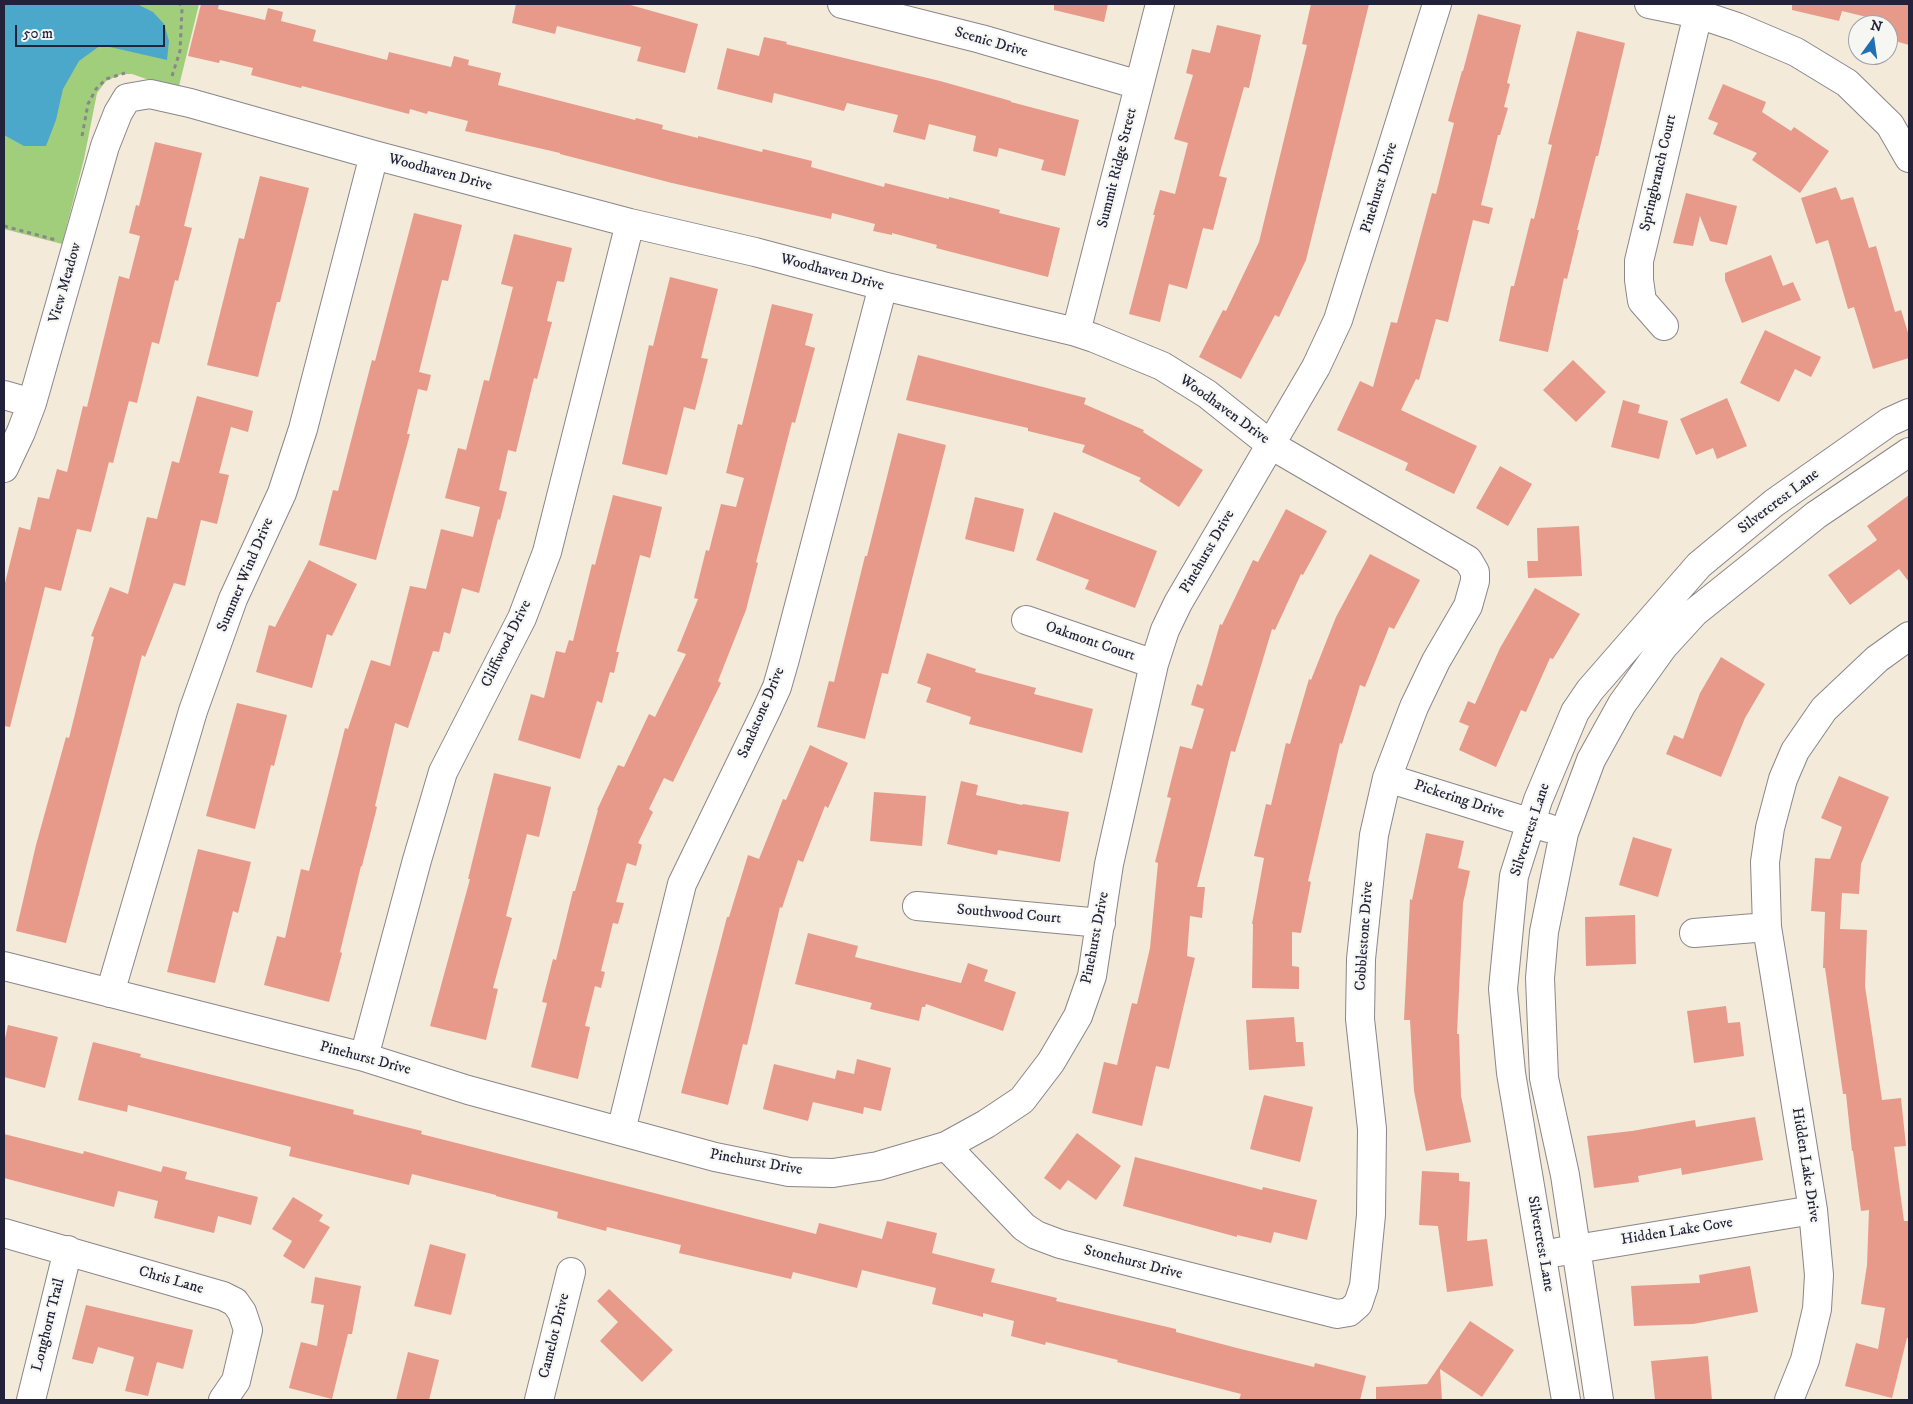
<!DOCTYPE html>
<html>
<head>
<meta charset="utf-8">
<style>
  body { margin:0 }
  #map { position:relative; width:1913px; height:1404px; overflow:hidden; background:#f3ead9; font-family:"IM FELL DW Pica",serif }
  canvas { display:block }
  .frame { position:absolute; inset:0; border:5px solid #22223b; pointer-events:none }
  .north { position:absolute; left:1848px; top:15px; width:50px; height:50px; box-sizing:border-box; background:#f6f6f2; border:1px solid #a1a1a9; border-radius:50%; rotate:14deg; font-size:14px; font-weight:700; line-height:20px; text-align:center; color:#22223b }
  .north::after { content:''; display:block; margin:auto; width:18px; height:22px; background:#1f6fb2; clip-path:polygon(50% 0,100% 100%,50% 72%,0 100%) }
  .scale { position:absolute; left:15px; top:25px; width:150px; height:22px; box-sizing:border-box; border:2px solid #22223b; border-top:0; padding-left:6px; font-size:15px; line-height:18px; white-space:nowrap; color:#22223b; -webkit-text-stroke:4px #f6f6f2; paint-order:stroke }
</style>
</head>
<body>
<div id="map">
<canvas width="1913" height="1404"></canvas>
<div class="frame"></div>
<div class="north">N</div>
<div class="scale">50 m</div>
</div>
<script>
const g = document.querySelector('canvas').getContext('2d');
g.lineJoin = 'round';
function fillPath(path, color) { g.fillStyle = color; g.fill(path, 'evenodd'); }
const poly = rows => new Path2D(rows.map(r => 'M' + r).join(''));
function strokePath(path, color, width, dash) { g.strokeStyle = color; g.lineWidth = width; g.lineCap = dash ? 'butt' : 'round'; g.setLineDash(dash || []); g.stroke(path); }
function label(font, color, halo, rows, align = 'center') {
  g.font = font + ' "IM FELL DW Pica",serif'; g.lineWidth = 4.5; g.setLineDash([]); g.textBaseline = 'middle'; g.strokeStyle = halo; g.fillStyle = color; for (const [text, x, y, turn = 0] of rows) {
    g.save(); g.translate(x, y); g.rotate((+turn || 0) * Math.PI / 180); g.textAlign = isNaN(turn) ? turn : align; if (halo) g.strokeText(text, 0, 0); g.fillText(text, 0, 0); g.restore();
  }
}
fillPath(poly([
  [4,4,199,4,178,90,132,74,122,74,106,81,97,93,84,159,62,244,4,229]
]), '#a1ce7b');
fillPath(poly([
  [4,4,137,4,153,12,164,24,169,41,167,60,101,45,79,61,63,89,56,120,46,146,24,146,4,135]
]), '#4ca8ca');
fillPath(poly([
  [201,4,219,4,218,9,265,20,268,8,283,12,281,21,316,30,313,41,387,60,389,52,451,67,454,56,469,60,468,65,501,73,498,85,635,120,636,118,663,125,662,129,698,138,698,136,762,152,763,149,812,161,811,167,884,187,885,183,949,199,949,197,1000,210,999,213,1060,228,1048,277,936,248,937,245,892,233,892,235,873,231,875,224,832,213,831,219,672,183,560,154,560,153,465,131,468,121,428,111,427,114,410,109,409,114,302,86,301,88,251,75,253,68,220,60,219,63,188,56],
  [516,4,627,4,698,24,685,73,637,61,641,47,557,26,555,34,512,23],
  [1054,4,1108,4,1104,22,1054,10],
  [1311,4,1369,4,1306,260,1279,317,1275,315,1241,379,1199,357,1223,310,1226,311,1259,242,1307,45,1302,44],
  [1792,4,1909,4,1909,45,1888,39,1888,25,1882,25,1883,21,1842,11,1839,21,1792,10],
  [1478,14,1521,25,1507,83,1510,84,1504,107,1508,108,1500,135,1498,135,1481,205,1493,208,1489,224,1473,220,1448,322,1436,319,1419,380,1416,379,1401,410,1477,446,1454,494,1405,470,1408,463,1337,430,1360,381,1373,387,1391,322,1397,323,1432,193,1436,194,1454,123,1448,121,1462,71,1463,71],
  [1217,25,1261,35,1249,88,1244,87,1219,176,1227,178,1213,230,1203,228,1187,289,1169,284,1160,322,1129,314,1155,215,1153,215,1160,190,1175,194,1188,143,1174,139,1193,75,1186,73,1192,49,1210,53],
  [1577,31,1625,43,1598,156,1596,156,1577,230,1579,230,1567,279,1564,278,1548,352,1499,341,1511,286,1514,286,1531,218,1534,219,1552,145,1548,144],
  [764,37,787,42,786,44,940,81,1011,101,1011,102,1079,120,1065,176,1041,170,1044,160,999,148,997,157,973,151,976,136,929,124,925,140,893,132,898,115,847,103,844,111,774,93,772,103,717,89,727,48,759,56],
  [1723,84,1766,102,1762,112,1791,131,1794,127,1829,151,1800,193,1752,160,1757,153,1713,134,1718,123,1708,119],
  [155,142,202,153,184,226,192,228,178,281,175,280,159,344,152,342,137,403,129,401,113,463,109,462,91,532,77,529,61,591,45,587,10,727,4,726,4,587,19,527,30,530,38,497,49,499,57,469,67,472,83,406,87,407,119,276,129,279,140,236,129,233,136,205,139,206],
  [260,176,309,188,280,302,277,302,258,377,207,365,239,238,244,239],
  [1836,187,1841,200,1853,197,1869,248,1876,246,1895,312,1901,310,1909,336,1909,358,1873,369,1854,307,1848,309,1828,240,1816,244,1801,198],
  [1686,193,1737,206,1727,245,1710,241,1700,216,1693,246,1673,243],
  [414,213,462,225,448,281,442,280,419,372,431,375,427,391,418,389,407,434,410,434,376,560,319,545,333,490,338,491,372,360,375,361],
  [514,234,572,248,564,282,557,281,547,321,552,322,537,379,534,378,516,452,508,450,499,490,507,492,500,520,498,519,479,593,462,588,450,634,444,632,439,652,433,651,408,728,395,723,375,806,377,807,362,866,361,866,340,952,342,953,329,1002,264,985,277,936,285,938,301,869,309,871,345,728,348,729,371,660,390,666,410,586,426,589,441,529,473,537,480,507,445,498,458,448,466,450,484,380,489,381,513,287,501,284],
  [1771,255,1783,286,1793,282,1801,300,1742,323,1725,280,1725,273],
  [670,277,718,289,701,358,708,359,695,410,684,407,667,475,622,464,649,345,653,346],
  [772,304,813,314,805,345,815,348,795,423,792,422,756,562,758,563,746,610,718,681,721,683,673,782,664,778,649,809,653,812,638,843,642,845,636,866,627,863,616,902,624,903,618,924,613,923,601,971,605,972,601,988,595,986,585,1026,590,1027,578,1079,531,1067,547,1003,542,1002,553,959,556,960,573,891,575,891,598,810,597,810,618,765,624,767,649,714,655,717,686,654,677,651,698,599,694,598,706,550,709,551,721,504,736,507,744,478,726,473,738,424,742,425],
  [1765,330,1821,357,1811,377,1795,369,1779,402,1740,383],
  [918,355,1086,398,1084,404,1144,430,1143,432,1203,470,1179,507,1139,481,1141,478,1082,452,1085,445,1028,431,1028,428,906,400],
  [1573,360,1606,392,1576,422,1543,390],
  [197,396,253,411,248,432,231,427,219,473,229,475,217,524,201,520,185,586,174,583,145,657,142,655,66,943,16,931,36,845,66,737,69,738,94,637,91,636,110,587,128,594,147,517,157,519,172,461,179,463],
  [1727,398,1747,446,1717,459,1713,448,1696,455,1680,419],
  [1623,400,1640,405,1638,413,1668,421,1659,459,1611,447],
  [898,433,946,445,888,674,882,673,865,739,817,727,829,681,834,682,865,556,867,556],
  [1500,466,1532,484,1508,526,1476,508],
  [613,495,662,507,650,558,640,555,616,652,619,652,614,673,610,672,602,703,597,701,580,759,518,740,531,694,544,698,556,651,565,653,569,640,573,641,592,564,595,565],
  [1909,495,1909,582,1899,569,1850,605,1828,575,1877,540,1867,526],
  [975,497,1024,509,1014,552,965,539],
  [1286,509,1327,531,1303,575,1301,574,1275,630,1272,629,1235,752,1231,751,1197,887,1205,887,1202,918,1190,916,1187,956,1195,958,1169,1069,1156,1066,1142,1126,1092,1113,1104,1062,1117,1065,1132,1003,1137,1004,1150,948,1158,863,1155,862,1171,798,1167,797,1180,746,1192,749,1204,709,1191,705,1197,684,1202,686,1220,624,1222,625,1253,560,1258,562],
  [1054,512,1157,551,1135,608,1085,589,1089,580,1036,560],
  [1579,526,1582,576,1528,578,1527,561,1538,561,1537,528],
  [1370,554,1420,580,1394,629,1389,627,1365,687,1360,685,1342,744,1340,743,1308,881,1311,882,1301,933,1292,932,1292,966,1299,967,1299,989,1252,988,1253,924,1252,924,1264,858,1254,856,1266,804,1271,805,1286,743,1290,744,1309,679,1311,680,1336,617],
  [309,560,357,584,332,636,327,634,312,688,256,672,269,625,275,627],
  [1535,588,1580,614,1553,659,1550,658,1526,712,1521,710,1496,767,1459,750,1469,726,1459,722,1468,701,1475,704,1500,648],
  [927,653,976,669,975,672,1036,688,1034,694,1093,709,1082,753,969,724,971,717,926,702,931,688,917,683],
  [1721,657,1765,684,1745,718,1721,777,1666,754,1674,735,1683,739,1700,693],
  [237,703,287,715,274,766,271,765,255,829,206,816],
  [810,745,848,763,828,808,825,806,803,862,798,860,782,908,780,907,747,1045,743,1044,728,1105,681,1093,727,917,729,917,748,855,759,859,783,799,786,800],
  [494,773,551,787,539,837,527,834,506,916,512,918,493,988,498,989,486,1040,430,1026,470,879,468,879],
  [1839,776,1889,797,1861,864,1859,894,1842,893,1840,929,1867,930,1865,986,1882,1100,1901,1098,1906,1146,1894,1147,1904,1221,1909,1221,1909,1338,1907,1338,1892,1398,1845,1386,1856,1343,1878,1349,1885,1308,1861,1304,1867,1265,1869,1210,1861,1211,1853,1151,1852,1151,1846,1094,1843,1094,1825,968,1823,968,1825,912,1811,911,1815,858,1830,859,1842,827,1821,818],
  [961,781,978,785,976,795,1022,805,1023,804,1069,812,1060,862,998,850,997,855,947,844],
  [874,792,926,796,922,846,870,841],
  [1426,833,1464,841,1458,868,1470,871,1463,903,1457,1034,1459,1034,1461,1096,1471,1142,1426,1151,1414,1091,1410,1020,1404,1020,1410,899,1412,900],
  [1633,837,1672,849,1658,897,1619,885],
  [198,849,251,862,238,913,233,911,215,983,167,972],
  [1635,915,1636,964,1586,966,1585,917],
  [808,933,858,946,855,957,961,983,968,963,988,970,984,981,1016,992,1003,1031,926,1004,925,1007,922,1007,919,1021,870,1009,872,1003,795,984],
  [1726,1006,1728,1023,1740,1022,1744,1056,1694,1063,1687,1011],
  [1294,1017,1296,1042,1303,1042,1305,1066,1249,1070,1246,1020],
  [8,1025,58,1037,45,1088,4,1077,4,1043],
  [93,1042,141,1054,140,1057,354,1110,353,1114,422,1131,421,1134,816,1234,819,1223,882,1239,887,1221,937,1233,932,1253,995,1269,991,1282,1057,1298,1056,1301,1176,1329,1176,1332,1237,1348,1314,1367,1315,1363,1366,1376,1360,1400,1239,1400,1241,1394,1117,1362,1118,1360,1046,1342,1045,1345,1011,1336,1014,1321,983,1313,983,1317,932,1304,936,1288,862,1270,857,1288,793,1272,791,1279,679,1253,681,1245,607,1227,606,1231,557,1218,558,1212,496,1196,496,1195,412,1174,409,1185,289,1156,291,1147,218,1128,128,1105,127,1112,78,1100],
  [857,1059,891,1068,881,1111,864,1107,863,1114,813,1102,808,1121,763,1109,774,1064,835,1079,837,1070,854,1074],
  [1264,1095,1313,1107,1300,1162,1250,1149],
  [1755,1117,1763,1160,1682,1175,1681,1168,1638,1176,1639,1182,1594,1188,1587,1136,1632,1131,1695,1120,1696,1127],
  [1077,1133,1121,1166,1096,1200,1068,1180,1060,1190,1044,1178],
  [4,1134,83,1154,84,1151,161,1172,163,1166,187,1172,185,1179,258,1197,251,1225,218,1216,214,1233,154,1218,158,1201,118,1191,114,1207,4,1178],
  [1135,1157,1262,1190,1263,1187,1317,1200,1307,1240,1274,1232,1271,1243,1237,1235,1237,1237,1123,1206],
  [1422,1171,1459,1173,1459,1181,1470,1182,1467,1241,1487,1239,1493,1286,1447,1292,1438,1226,1419,1225],
  [293,1197,323,1215,319,1221,330,1227,304,1269,283,1256,292,1241,272,1229],
  [430,1244,466,1254,451,1315,414,1306],
  [1750,1266,1758,1312,1693,1324,1634,1326,1631,1286,1700,1283,1699,1275],
  [315,1277,361,1286,352,1334,348,1334,332,1399,289,1388,301,1342,317,1346,324,1305,311,1303],
  [609,1289,673,1350,642,1382,600,1341,618,1322,597,1301],
  [86,1305,193,1330,183,1369,157,1362,148,1396,125,1391,134,1357,98,1347,93,1364,72,1359],
  [1470,1321,1514,1350,1482,1397,1440,1369,1442,1400,1376,1400,1376,1387,1427,1384],
  [408,1352,439,1360,429,1400,396,1400],
  [1708,1356,1712,1400,1655,1400,1651,1361]
]), '#e79a8a');
const minor = poly([
  [842,4,981,39,1139,85],
  [1649,4,1698,14,1737,27,1796,52,1847,83,1890,125,1909,158],
  [1664,326,1642,301,1639,280,1639,261,1698,14],
  [1076,332,1160,4],
  [4,395,32,403],
  [4,468,21,432,32,403,105,146,118,113,127,98,150,94,190,103,374,155,630,223,755,252,883,286,1076,332,1094,338,1162,366,1207,394,1271,445,1468,560,1475,572,1475,581,1468,606,1436,661,1414,707,1387,778,1374,835,1361,959,1360,1019,1372,1129,1371,1215,1364,1286,1358,1304,1349,1312,1337,1314,1060,1244,1036,1235,1024,1227,946,1146],
  [1026,620,1154,664],
  [1387,778,1548,828],
  [917,906,1101,923],
  [1694,933,1767,927],
  [4,966,364,1057,468,1090,715,1157,789,1172,833,1173,878,1166,946,1146,986,1124,1022,1100,1051,1062,1078,1016,1092,976,1109,864,1154,664,1165,630,1178,603,1316,367,1338,320,1437,4],
  [110,993,193,711,233,599,282,493,303,429,374,155],
  [364,1057,417,860,443,772,522,618,547,552,630,223],
  [621,1131,682,884,766,711,777,687,785,659,883,286],
  [4,1233,223,1296,235,1302,242,1312,248,1330,236,1381,223,1400],
  [1558,1252,1813,1210],
  [31,1400,68,1250],
  [539,1400,571,1272],
  [1566,1400,1511,1073,1503,989,1514,876,1538,800,1575,712,1590,690,1699,565,1774,503,1889,422,1909,413],
  [1599,1400,1565,1175,1544,1078,1540,978,1544,932,1564,833,1591,760,1622,704,1663,647,1695,612,1816,515,1909,452],
  [1789,1400,1805,1360,1817,1309,1819,1275,1813,1210,1767,927,1765,862,1770,828,1783,779,1795,751,1824,709,1877,659,1909,636]
]);
strokePath(minor, '#8a868a', 30);
strokePath(poly([
  [172,76,180,51,182,9,180,4],
  [82,136,88,104,96,89,106,79,125,73],
  [4,226,56,240]
]), '#8a868a', 3, [4, 4]);
strokePath(minor, '#fff', 28);
label('15px', '#22223b', '#f6f6f2', [
  ["Scenic Drive",991,43,16],
  ["Summit Ridge Street",1118,168,-76],
  ["Woodhaven Drive",440,173,15],
  ["Springbranch Court",1659,173,-77],
  ["Pinehurst Drive",1380,188,-73],
  ["Woodhaven Drive",832,273,15],
  ["View Meadow",66,283,-74],
  ["Woodhaven Drive",1224,410,36],
  ["Silvercrest Lane",1779,502,-37],
  ["Pinehurst Drive",1208,552,-60],
  ["Summer Wind Drive",246,575,-67],
  ["Oakmont Court",1090,642,19],
  ["Cliffwood Drive",507,644,-64],
  ["Sandstone Drive",762,713,-67],
  ["Pickering Drive",1459,800,18],
  ["Silvercrest Lane",1531,830,-72],
  ["Southwood Court",1009,915,5],
  ["Cobblestone Drive",1365,936,-86],
  ["Pinehurst Drive",1096,938,-79],
  ["Pinehurst Drive",365,1059,15],
  ["Pinehurst Drive",756,1163,10],
  ["Hidden Lake Drive",1805,1165,81],
  ["Hidden Lake Cove",1677,1232,-9],
  ["Silvercrest Lane",1540,1244,80],
  ["Stonehurst Drive",1133,1263,14],
  ["Chris Lane",171,1281,16],
  ["Longhorn Trail",49,1325,-76],
  ["Camelot Drive",555,1336,-76]
]);
</script>
</body>
</html>
